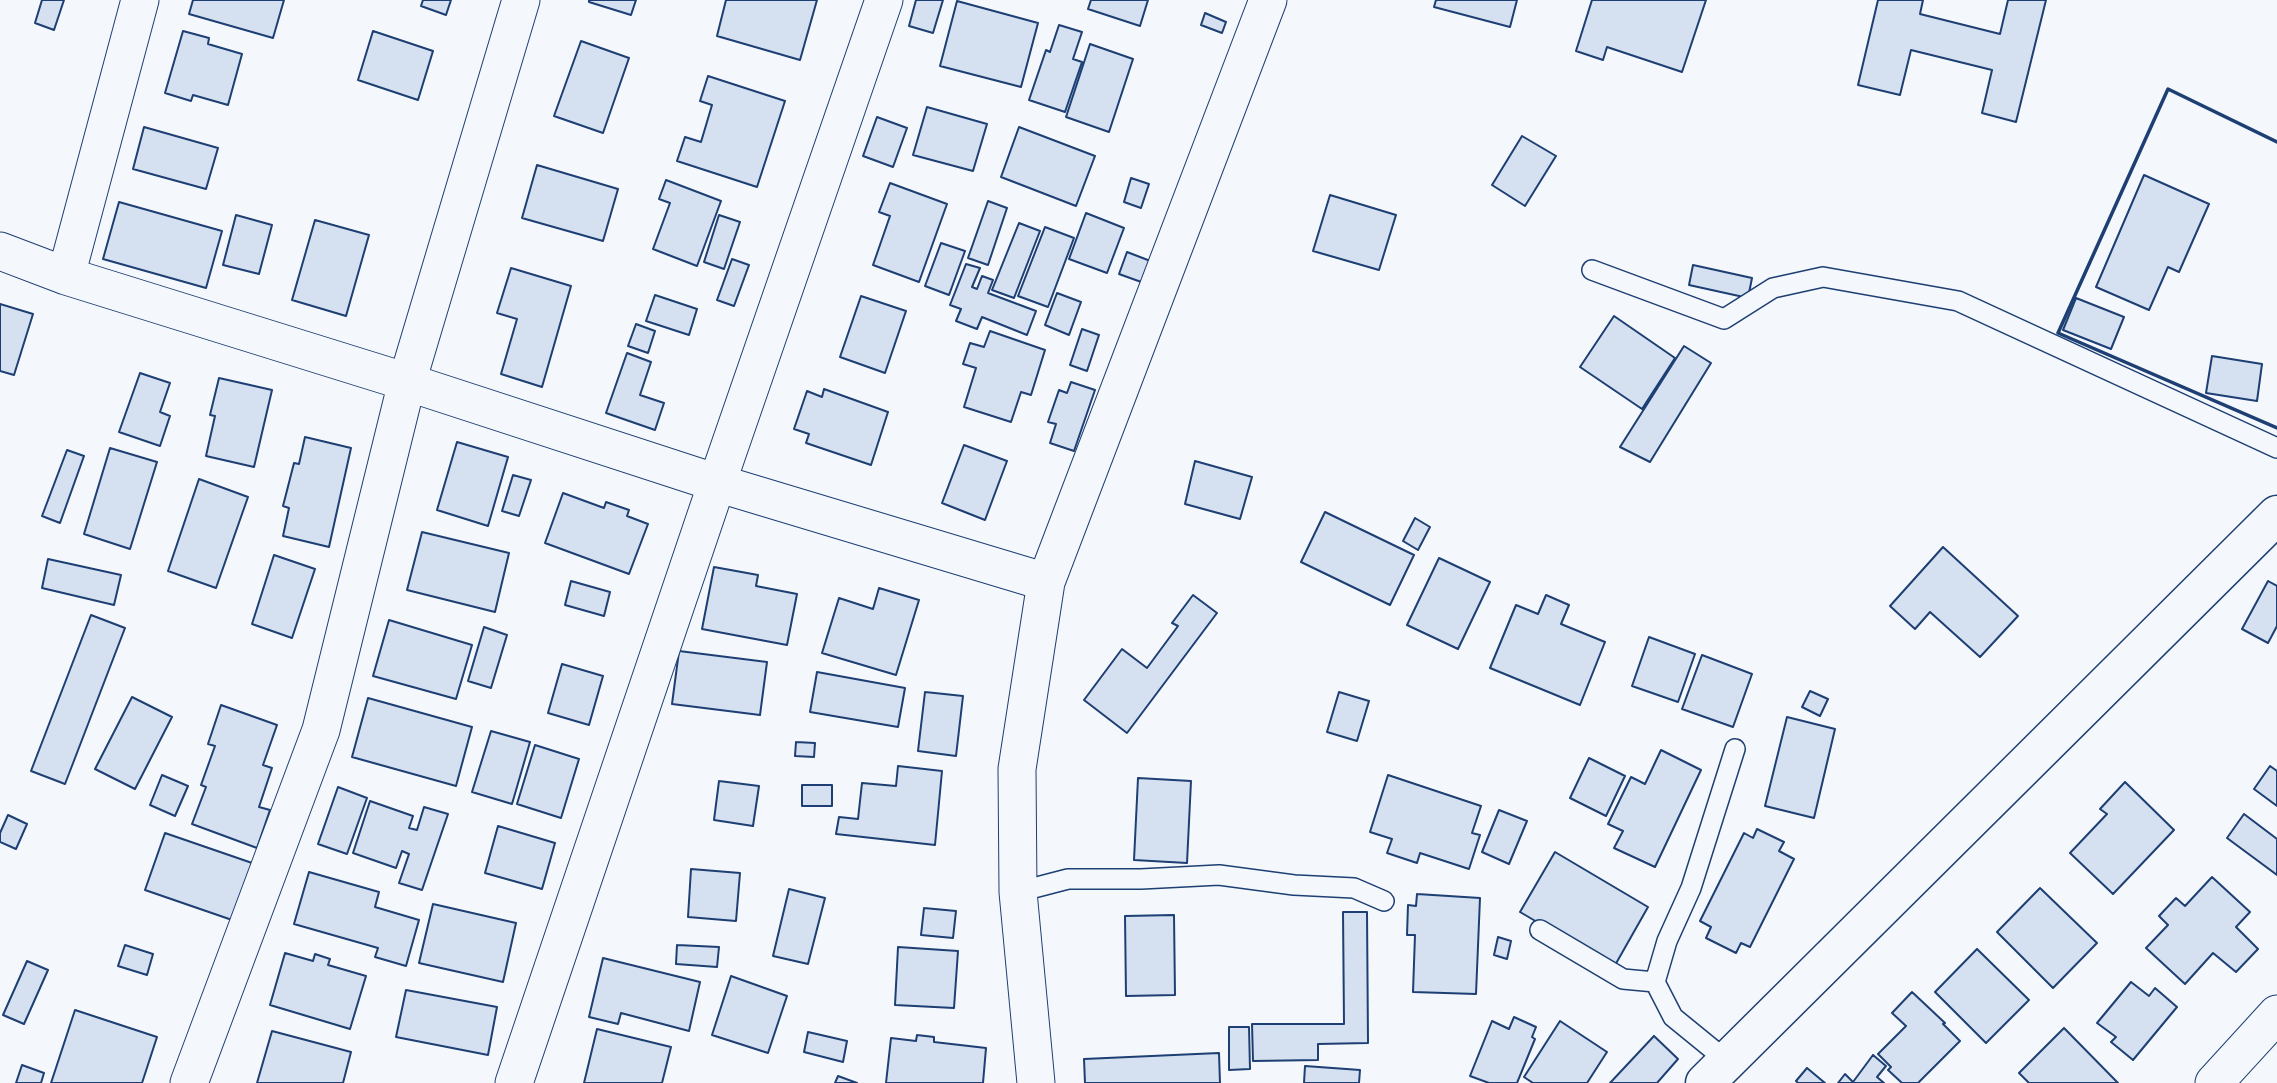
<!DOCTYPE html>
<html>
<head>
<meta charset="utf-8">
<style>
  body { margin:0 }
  canvas { display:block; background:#f4f7fb }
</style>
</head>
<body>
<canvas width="2277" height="1083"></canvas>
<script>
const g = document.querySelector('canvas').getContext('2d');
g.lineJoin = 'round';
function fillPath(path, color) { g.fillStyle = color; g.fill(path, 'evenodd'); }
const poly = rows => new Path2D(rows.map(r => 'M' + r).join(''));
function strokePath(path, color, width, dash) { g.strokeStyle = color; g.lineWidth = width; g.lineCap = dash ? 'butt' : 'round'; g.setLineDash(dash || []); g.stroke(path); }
const building = poly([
  [42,0,64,0,54,30,35,23,42,0],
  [193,0,284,0,273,38,189,14,193,0],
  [423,0,451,0,446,15,421,6,423,0],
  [589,0,636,0,631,15,589,2,589,0],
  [726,0,817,0,800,60,717,36,726,0],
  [916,0,943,0,933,33,909,26,916,0],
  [1091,0,1148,0,1140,26,1088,9,1091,0],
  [1436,0,1517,0,1510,27,1434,7,1436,0],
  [1592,0,1706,0,1682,72,1607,47,1603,60,1576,51,1592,0],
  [1878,0,1923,0,1920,14,2000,34,2008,0,2046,0,2016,122,1982,113,1992,70,1911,50,1900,95,1858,85,1878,0],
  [957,1,1038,23,1021,87,940,66,957,1],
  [1205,13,1226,22,1222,33,1201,25,1205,13],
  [1059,25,1082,32,1073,59,1082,62,1065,112,1029,100,1046,50,1050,52,1059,25],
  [183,31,209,38,208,44,242,54,228,105,193,95,191,101,165,93,183,31],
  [373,31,433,51,418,100,358,80,373,31],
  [581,41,629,58,603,133,554,116,581,41],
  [1090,44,1133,59,1109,132,1066,117,1090,44],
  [708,76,785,101,757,187,677,161,685,137,701,142,712,105,700,101,708,76],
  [927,107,987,124,973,171,913,155,927,107],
  [877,117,907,128,893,167,863,156,877,117],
  [144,127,218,148,206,189,133,169,144,127],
  [1019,127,1095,156,1076,206,1001,177,1019,127],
  [1522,136,1556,156,1525,206,1492,185,1522,136],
  [537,165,618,189,603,241,522,218,537,165],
  [2144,175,2209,204,2179,272,2168,267,2149,310,2096,287,2144,175],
  [1131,178,1149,184,1141,208,1124,202,1131,178],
  [666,180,721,201,697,266,653,249,670,203,659,199,666,180],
  [890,183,947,204,919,282,873,265,890,216,879,212,890,183],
  [1330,195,1396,215,1379,270,1313,251,1330,195],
  [988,201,1007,208,988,265,968,258,988,201],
  [119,202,222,231,206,288,103,259,119,202],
  [1086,213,1124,228,1107,273,1069,259,1086,213],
  [236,215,272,225,259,274,223,265,236,215],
  [719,215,740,222,724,269,704,262,719,215],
  [315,220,369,235,346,316,292,300,315,220],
  [1019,223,1040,231,1014,298,992,290,1019,223],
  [1045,227,1074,238,1048,307,1018,296,1045,227],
  [941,243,965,251,949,295,925,286,941,243],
  [1127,252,1153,262,1144,283,1119,274,1127,252],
  [732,259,749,265,734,306,717,300,732,259],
  [966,264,980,268,972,287,977,289,982,276,993,280,988,293,1036,311,1027,335,982,317,977,329,956,321,961,309,950,305,966,264],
  [1693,265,1752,278,1748,298,1689,285,1693,265],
  [511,268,571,286,542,387,501,374,517,319,497,313,511,268],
  [1057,293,1081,302,1069,335,1045,325,1057,293],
  [655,295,697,309,689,335,646,321,655,295],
  [861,296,906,311,885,373,840,357,861,296],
  [2076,298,2124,317,2111,349,2063,330,2076,298],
  [0,304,33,314,14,375,0,371,0,304],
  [1614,316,1675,358,1642,409,1580,367,1614,316],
  [636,324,655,331,648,353,628,346,636,324],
  [1082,329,1099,335,1087,371,1070,365,1082,329],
  [990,331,1045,350,1031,395,1021,392,1011,422,964,407,976,368,963,364,970,343,984,347,990,331],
  [1684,346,1711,363,1650,462,1620,447,1684,346],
  [627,353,651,362,640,395,664,403,655,430,606,413,627,353],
  [2212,356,2262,364,2257,401,2206,393,2212,356],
  [140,373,170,383,160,412,170,416,160,446,119,432,140,373],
  [219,378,272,390,254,467,206,456,215,416,210,415,219,378],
  [1071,382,1095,390,1074,451,1050,443,1056,424,1048,422,1059,390,1067,393,1071,382],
  [824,389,888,412,871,465,806,443,809,434,794,429,807,391,822,397,824,389],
  [305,437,351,448,329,547,283,536,289,508,283,506,294,463,299,464,305,437],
  [457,442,508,457,488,526,437,510,457,442],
  [964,445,1007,461,985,520,942,503,964,445],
  [110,448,157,462,130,549,84,534,110,448],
  [67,450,84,456,60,523,42,516,67,450],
  [1195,461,1252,477,1240,519,1185,504,1195,461],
  [513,475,531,480,519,516,502,511,513,475],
  [199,479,248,497,216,588,168,571,199,479],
  [563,493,604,508,606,502,629,510,627,516,648,524,629,574,545,543,563,493],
  [1325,512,1414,555,1390,605,1301,562,1325,512],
  [1415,518,1430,527,1418,550,1403,541,1415,518],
  [422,532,509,553,495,612,407,590,422,532],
  [1943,547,2018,616,1980,657,1930,612,1915,629,1890,606,1943,547],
  [274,555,315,569,292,638,252,624,274,555],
  [1439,558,1490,582,1458,649,1407,625,1439,558],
  [48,559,121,575,114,605,42,588,48,559],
  [714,567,758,575,756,586,797,594,787,645,702,629,714,567],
  [571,581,610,592,604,616,565,605,571,581],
  [2268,581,2277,586,2277,626,2268,643,2242,629,2268,581],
  [879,588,919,600,896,675,822,653,839,598,873,609,879,588],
  [1193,595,1217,613,1127,733,1084,700,1122,649,1147,668,1178,626,1172,623,1193,595],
  [1546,595,1569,605,1561,624,1605,642,1580,705,1490,668,1516,605,1538,614,1546,595],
  [91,615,125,628,65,784,31,771,91,615],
  [389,620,472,645,456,699,373,676,389,620],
  [484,627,507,635,491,688,468,681,484,627],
  [1649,637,1695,654,1678,702,1632,686,1649,637],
  [679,651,767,662,760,715,672,704,679,651],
  [1702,655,1752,674,1733,727,1682,709,1702,655],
  [562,664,603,676,589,725,548,713,562,664],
  [817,672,905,688,898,727,810,712,817,672],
  [1810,691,1828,699,1820,716,1802,707,1810,691],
  [925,692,963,696,956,756,918,751,925,692],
  [1339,692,1369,701,1357,741,1327,732,1339,692],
  [132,697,172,717,135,789,95,769,132,697],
  [368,698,472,727,456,786,352,757,368,698],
  [221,705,277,725,263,765,272,768,259,807,270,810,257,848,192,824,206,787,201,785,215,746,208,744,221,705],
  [1787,717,1835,729,1814,818,1765,806,1787,717],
  [491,731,530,742,512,804,472,792,491,731],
  [796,742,815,743,814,757,795,756,796,742],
  [535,745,579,759,561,818,517,804,535,745],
  [1661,750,1701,770,1655,867,1614,848,1623,831,1608,824,1631,777,1645,784,1661,750],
  [1589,758,1625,776,1606,816,1570,798,1589,758],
  [898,766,942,771,935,845,836,834,839,817,858,819,862,783,896,786,898,766],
  [2270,766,2277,771,2277,806,2254,789,2270,766],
  [162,775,188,786,175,816,150,805,162,775],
  [1388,775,1481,806,1472,833,1480,835,1469,869,1420,853,1417,863,1387,853,1392,839,1370,832,1388,775],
  [1138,778,1191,781,1187,863,1134,860,1138,778],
  [719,781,759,786,753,826,714,820,719,781],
  [2125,782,2174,830,2113,894,2070,853,2107,814,2100,809,2125,782],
  [802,785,832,785,832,806,802,806,802,785],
  [338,787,367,798,347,854,318,844,338,787],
  [370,801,413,816,409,828,417,830,424,807,448,814,422,890,399,883,409,854,402,851,396,868,353,853,370,801],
  [1499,810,1527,821,1509,864,1482,852,1499,810],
  [2244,814,2277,839,2277,875,2227,838,2244,814],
  [8,815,27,824,16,849,0,842,0,833,8,815],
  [498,826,555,843,542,889,485,873,498,826],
  [1757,829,1784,842,1779,851,1794,859,1750,947,1741,943,1736,953,1706,938,1711,927,1700,921,1744,833,1753,838,1757,829],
  [165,833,255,864,235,921,145,890,165,833],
  [1555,852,1648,907,1614,967,1520,912,1555,852],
  [691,869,740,873,736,921,688,917,691,869],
  [309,872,379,892,375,907,419,920,406,966,375,957,378,948,294,924,309,872],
  [2212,877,2250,912,2236,927,2258,949,2236,972,2213,953,2185,984,2146,948,2168,925,2159,916,2176,898,2185,906,2212,877],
  [2040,888,2097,943,2053,988,1997,932,2040,888],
  [789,889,825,898,808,964,773,956,789,889],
  [1417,894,1480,898,1476,994,1413,992,1415,935,1407,935,1408,905,1416,906,1417,894],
  [433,904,516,923,503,982,419,963,433,904],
  [924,908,956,911,953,938,921,935,924,908],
  [1343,912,1367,912,1368,1043,1318,1044,1318,1060,1253,1061,1252,1024,1344,1024,1343,912],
  [1174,915,1175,995,1126,996,1125,916,1174,915],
  [1498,937,1511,941,1507,959,1494,955,1498,937],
  [125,945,153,954,147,975,118,966,125,945],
  [677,945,719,947,717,967,676,964,677,945],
  [898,947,958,951,954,1008,895,1005,898,947],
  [1977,949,2029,1000,1986,1043,1935,992,1977,949],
  [285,953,313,961,315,954,330,959,328,965,366,976,350,1029,270,1005,285,953],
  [603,958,700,982,689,1031,621,1013,618,1024,589,1017,603,958],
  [27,961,48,970,24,1024,3,1015,27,961],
  [731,976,787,996,768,1053,712,1035,731,976],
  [2131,982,2149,996,2155,988,2177,1007,2133,1060,2111,1042,2116,1037,2097,1023,2131,982],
  [406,990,497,1007,488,1055,396,1037,406,990],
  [1912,992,1945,1023,1943,1024,1960,1041,1918,1083,1902,1083,1888,1070,1891,1067,1878,1054,1906,1026,1892,1013,1912,992],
  [75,1010,157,1037,142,1083,51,1083,75,1010],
  [1514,1017,1536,1027,1532,1037,1535,1039,1517,1083,1489,1083,1470,1076,1492,1021,1509,1029,1514,1017],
  [1560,1021,1607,1052,1587,1083,1533,1083,1524,1077,1560,1021],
  [1229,1027,1249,1027,1250,1069,1229,1070,1229,1027],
  [2064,1028,2118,1083,2029,1083,2019,1073,2064,1028],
  [597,1029,671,1047,662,1083,584,1083,597,1029],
  [272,1031,351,1052,343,1083,257,1083,272,1031],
  [808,1032,847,1041,843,1062,804,1052,808,1032],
  [917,1035,934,1037,934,1042,986,1048,983,1083,886,1083,891,1038,916,1041,917,1035],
  [1654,1036,1678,1059,1657,1083,1610,1083,1654,1036],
  [1219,1053,1220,1083,1085,1083,1084,1059,1219,1053],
  [1873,1055,1886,1066,1877,1077,1884,1083,1838,1083,1845,1074,1853,1082,1873,1055],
  [22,1065,44,1073,41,1083,16,1083,22,1065],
  [1305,1066,1360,1070,1359,1083,1304,1083,1305,1066],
  [1807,1068,1825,1083,1798,1083,1796,1081,1807,1068],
  [838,1076,857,1083,835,1083,838,1076]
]);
fillPath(building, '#d5e0f0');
strokePath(building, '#1d3f73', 2);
const service = poly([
  [1592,270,1724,319,1773,288,1823,277,1958,301,2277,448],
  [1018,892,1068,879,1141,879,1219,875,1294,885,1354,888,1384,901],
  [1540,930,1623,979,1655,982],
  [1727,1061,1673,1017,1655,982,1667,941,1691,888,1735,749]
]);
const minor = poly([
  [0,251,66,276,407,382,717,483,1046,582],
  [66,276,140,0],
  [189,1083,321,730,407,382,521,0],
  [514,1083,717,483,884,0],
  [1036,1083,1018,892,1017,769,1046,582,1268,0],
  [2214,1083,2277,1014]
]);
const tertiary = poly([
  [1705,1083,2277,515]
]);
strokePath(service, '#1d3f73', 22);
strokePath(minor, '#1d3f73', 39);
strokePath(tertiary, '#1d3f73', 41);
strokePath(service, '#f4f7fb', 19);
strokePath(minor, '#f4f7fb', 37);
strokePath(tertiary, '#f4f7fb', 38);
strokePath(poly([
  [2277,142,2168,89,2058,333,2277,428]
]), '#1d3f73', 3.5);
</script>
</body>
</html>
